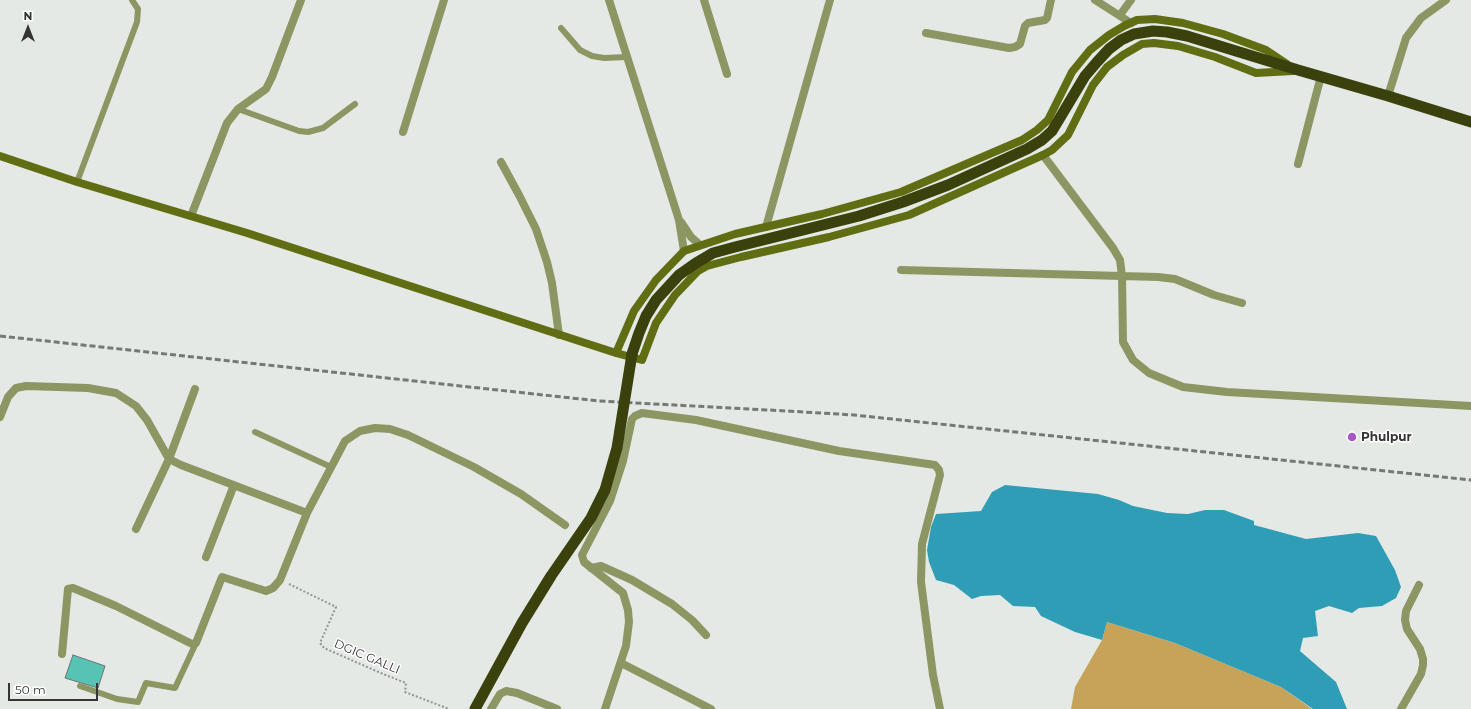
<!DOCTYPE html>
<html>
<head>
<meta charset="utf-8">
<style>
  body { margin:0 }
  #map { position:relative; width:1471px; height:709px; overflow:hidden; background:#e4e9e5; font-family:Montserrat,sans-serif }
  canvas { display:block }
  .north { position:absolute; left:8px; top:8px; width:40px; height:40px; -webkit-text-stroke:3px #fff; paint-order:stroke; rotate:0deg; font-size:11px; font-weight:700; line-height:16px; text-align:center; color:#343534 }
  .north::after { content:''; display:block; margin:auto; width:14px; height:18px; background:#343534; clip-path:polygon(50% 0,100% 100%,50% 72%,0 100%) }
  .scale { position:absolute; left:8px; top:683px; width:90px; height:18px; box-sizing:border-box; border:2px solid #343534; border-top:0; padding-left:5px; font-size:12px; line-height:14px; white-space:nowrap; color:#343534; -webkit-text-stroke:3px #fff; paint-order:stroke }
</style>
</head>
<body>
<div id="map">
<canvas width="1471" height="709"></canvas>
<div class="north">N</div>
<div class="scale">50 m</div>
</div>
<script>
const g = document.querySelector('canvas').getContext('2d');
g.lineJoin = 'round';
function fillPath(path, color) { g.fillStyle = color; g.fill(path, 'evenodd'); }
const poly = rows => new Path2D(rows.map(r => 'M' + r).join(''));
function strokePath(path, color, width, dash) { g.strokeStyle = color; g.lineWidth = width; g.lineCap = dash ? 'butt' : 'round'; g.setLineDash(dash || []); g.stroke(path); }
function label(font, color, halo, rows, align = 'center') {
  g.font = font + ' Montserrat,sans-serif'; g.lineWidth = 3; g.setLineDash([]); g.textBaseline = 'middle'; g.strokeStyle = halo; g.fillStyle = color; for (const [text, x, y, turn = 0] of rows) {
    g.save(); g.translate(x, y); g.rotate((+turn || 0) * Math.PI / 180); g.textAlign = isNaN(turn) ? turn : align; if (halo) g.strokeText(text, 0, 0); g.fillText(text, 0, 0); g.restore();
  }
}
fillPath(poly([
  [1107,622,1175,643,1281,687,1312,709,1071,709,1075,687,1102,640]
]), '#c6a359');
fillPath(poly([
  [1005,485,1098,494,1119,500,1133,506,1167,513,1188,514,1205,510,1224,510,1254,521,1254,525,1306,539,1358,533,1376,536,1395,570,1401,587,1396,598,1382,606,1359,608,1352,613,1329,606,1315,611,1318,636,1303,638,1300,651,1336,682,1347,709,1313,709,1281,687,1175,643,1107,622,1102,640,1075,632,1041,616,1035,607,1013,606,1000,595,981,596,972,599,954,585,936,580,929,562,927,550,931,527,936,514,981,511,992,492]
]), '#309db6');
const building = poly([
  [73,655,105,666,98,688,65,678,73,655]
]);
fillPath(building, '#57c3b4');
strokePath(building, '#6d7271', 1);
strokePath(poly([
  [289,584,336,607,320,643,324,648,383,674,406,683,405,692,449,709]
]), '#929593', 2, [2, 2]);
strokePath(poly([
  [561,28,580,50,592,56,604,58,627,57],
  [238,109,299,131,308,132,323,128,355,104],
  [77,182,137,22,138,9,132,0],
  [255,432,331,467],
  [80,686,117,699,138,702,146,683,175,688,196,643]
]), '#8c9662', 6);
strokePath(poly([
  [704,0,727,74],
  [1095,0,1131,23],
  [1120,15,1131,0],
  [926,33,1009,48,1015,47,1020,44,1025,26,1028,23,1045,20,1047,18,1051,0],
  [1388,96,1406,38,1421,18,1446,0],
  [403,132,444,0],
  [1043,155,1113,248,1120,260,1122,276,1123,342,1133,360,1149,373,1183,387,1227,392,1471,406],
  [501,162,519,195,536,229,547,262,552,283,559,335],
  [1298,164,1321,76],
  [191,216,227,123,238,109,266,89,272,77,301,0],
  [766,227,830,0],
  [901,270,1158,277,1175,279,1214,295,1242,303],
  [0,417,8,397,16,388,26,386,88,388,116,393,136,406,147,420,169,459,181,465,307,513],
  [136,529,169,459,195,389],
  [206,557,234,485],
  [591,568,601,566,632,580,672,604,692,620,706,635],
  [62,654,68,589,73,588,116,606,192,644,196,643,222,577,266,591,273,588,280,580,307,513,345,441,360,431,375,428,390,429,408,435,474,467,521,494,565,525],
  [621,663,711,709],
  [491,709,500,694,506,691,517,693,557,709],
  [605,709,626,646,629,622,628,610,623,593,584,562,582,555,610,501,623,461,632,419,635,416,642,413,696,420,839,451,935,465,939,470,940,475,922,544,921,582,933,675,940,709],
  [1401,709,1421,674,1423,665,1423,659,1420,649,1407,629,1405,620,1406,611,1419,585]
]), '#8c9662', 8);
strokePath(poly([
  [609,0,679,220,684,251],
  [681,222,691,237,700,245]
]), '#8c9662', 8);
strokePath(poly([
  [0,156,77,182,247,233,616,353,642,360,656,323,675,295,698,271,707,266,741,257,829,237,909,215,1043,155,1052,150,1068,135,1093,85,1107,67,1123,55,1142,44,1154,43,1178,46,1215,57,1256,73,1293,71],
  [616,353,634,311,656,280,684,251,735,234,822,214,901,192,1022,140,1037,130,1048,120,1072,72,1090,50,1109,35,1124,26,1137,20,1155,19,1183,23,1223,34,1266,50,1287,64]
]), '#616d13', 8);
strokePath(poly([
  [632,354,639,333,646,316,656,300,679,275,696,263,713,253,735,247,859,216,903,202,948,185,1027,149,1042,140,1052,131,1085,76,1097,62,1109,49,1121,40,1134,34,1153,31,1167,32,1187,36,1298,70,1388,96,1471,122]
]), '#3a410c', 11);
strokePath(poly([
  [0,336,599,401,787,411,854,415,1471,480]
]), '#757876', 3, [6, 3]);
strokePath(poly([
  [475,709,522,623,551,576,591,518,605,490,617,448,632,354]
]), '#3a410c', 11);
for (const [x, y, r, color] of [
  [1352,437,5,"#a857c7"]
]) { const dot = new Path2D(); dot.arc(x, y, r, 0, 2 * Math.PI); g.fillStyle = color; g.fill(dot); strokePath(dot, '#fff', 1.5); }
label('bold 12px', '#343534', '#fff', [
  ["Phulpur",1361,437]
], 'left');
label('12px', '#343534', '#fff', [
  ["DGIC GALLI",367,657,23]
]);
</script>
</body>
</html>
